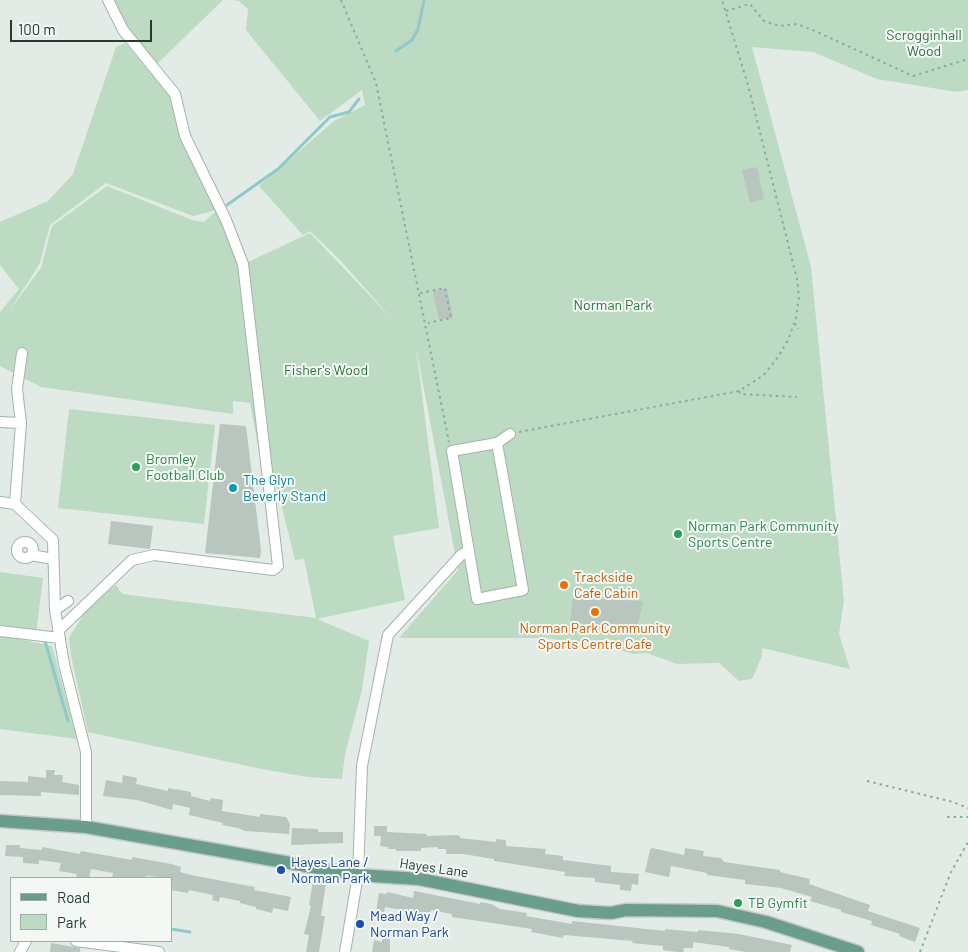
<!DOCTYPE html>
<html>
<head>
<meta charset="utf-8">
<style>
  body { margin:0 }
  #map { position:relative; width:968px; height:952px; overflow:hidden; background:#e2ebe6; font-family:Barlow,sans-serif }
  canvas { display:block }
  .legend { position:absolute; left:10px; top:877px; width:162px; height:65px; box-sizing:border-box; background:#f3f8f5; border:1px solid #a0aca7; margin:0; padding:6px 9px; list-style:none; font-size:15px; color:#243b32 }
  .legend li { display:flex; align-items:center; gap:10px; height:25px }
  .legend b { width:25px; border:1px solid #a0aca7 }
  .scale { position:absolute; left:10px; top:20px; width:142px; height:22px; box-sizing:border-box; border:2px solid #243b32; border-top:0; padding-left:6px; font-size:15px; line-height:18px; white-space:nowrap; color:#243b32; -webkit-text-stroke:4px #f3f8f5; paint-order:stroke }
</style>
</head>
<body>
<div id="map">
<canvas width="968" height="952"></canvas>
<ul class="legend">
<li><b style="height:6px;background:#6a9e8b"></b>Road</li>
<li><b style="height:14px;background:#bddbc2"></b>Park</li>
</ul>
<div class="scale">100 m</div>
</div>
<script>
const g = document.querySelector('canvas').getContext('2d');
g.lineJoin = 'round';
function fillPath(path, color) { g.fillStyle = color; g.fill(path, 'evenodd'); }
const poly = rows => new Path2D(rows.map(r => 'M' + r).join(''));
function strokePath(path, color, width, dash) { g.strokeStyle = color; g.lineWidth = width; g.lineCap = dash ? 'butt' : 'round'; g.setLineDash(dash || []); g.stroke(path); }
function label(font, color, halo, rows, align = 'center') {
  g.font = font + ' Barlow,sans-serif'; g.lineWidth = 4; g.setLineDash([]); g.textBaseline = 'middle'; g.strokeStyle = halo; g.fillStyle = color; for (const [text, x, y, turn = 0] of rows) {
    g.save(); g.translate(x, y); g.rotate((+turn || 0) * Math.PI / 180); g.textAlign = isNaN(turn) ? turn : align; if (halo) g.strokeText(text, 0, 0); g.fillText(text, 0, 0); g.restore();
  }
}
fillPath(poly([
  [112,0,223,0,157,64,126,27],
  [233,0,968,0,968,90,957,92,877,79,813,52,752,47,811,267,844,601,839,634,850,669,762,648,762,656,752,679,739,681,719,663,677,664,647,653,633,654,609,647,546,638,399,638,458,570,416,347,439,528,393,536,405,600,317,619,369,641,362,690,345,754,342,779,307,777,262,769,88,732,71,656,69,638,88,607,116,585,122,594,316,618,304,559,295,560,272,467,263,472,250,403,233,401,233,414,41,387,0,366,0,312,19,289,0,265,0,222,48,201,73,174,116,47,125,43,171,96,248,262,310,233,393,320,341,261,310,231,303,235,259,186,334,121,365,105,362,90,320,121,246,30,248,9,239,1],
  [106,183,193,216,217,210,204,222,192,220,107,186,52,226,41,268,9,311,39,265,50,225],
  [69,409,215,425,204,524,58,508],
  [0,572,43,578,36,633,0,628],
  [0,635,52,646,77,739,0,729]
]), '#bddbc2');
strokePath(poly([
  [396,51,412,40,418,29,424,0],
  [227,205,278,169,330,117,349,112,359,99],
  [45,641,68,721],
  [171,929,190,932]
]), '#8fc9cc', 3);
fillPath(poly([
  [757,167,764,199,750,203,742,170],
  [447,289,453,318,439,320,433,291],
  [220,424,246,426,261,550,260,558,205,553],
  [111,521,153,526,150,549,108,544],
  [573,598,643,601,637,630,570,622],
  [46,770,55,770,54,775,63,775,62,782,79,785,79,795,41,792,41,796,0,795,0,781,28,782,28,776,46,778],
  [123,775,137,778,136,784,168,791,168,788,191,792,191,796,210,801,211,798,223,800,222,811,260,817,260,814,286,817,290,824,289,834,245,831,238,828,222,825,223,823,189,815,190,808,173,804,172,810,137,800,103,796,106,780,122,783],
  [374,826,387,826,387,832,427,834,427,836,456,835,460,836,460,838,496,842,496,839,506,840,506,846,546,849,545,854,563,856,563,860,611,866,611,872,639,874,638,885,632,884,631,891,620,890,620,885,595,882,595,878,564,876,565,872,494,861,494,859,463,854,446,854,446,849,438,849,438,847,421,848,421,851,396,851,396,849,388,849,388,847,380,846,381,836,374,836],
  [292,828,318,829,318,832,343,832,343,843,291,845],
  [6,845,20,845,20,848,42,850,42,847,80,854,81,851,132,860,132,857,171,864,181,867,180,872,191,875,244,885,255,887,254,890,291,897,288,911,273,908,272,913,256,909,256,907,240,903,240,901,220,897,219,902,212,900,213,895,189,890,188,893,171,890,171,878,146,876,146,878,112,878,113,873,91,869,89,878,76,878,77,874,59,871,61,863,39,860,39,864,23,863,23,857,5,856],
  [652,848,684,855,685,848,704,851,703,856,721,858,724,862,780,870,780,872,810,879,809,884,870,905,868,911,920,928,915,942,899,936,900,934,871,925,872,921,841,912,841,910,810,901,812,897,781,888,745,884,745,880,707,875,707,873,671,866,669,877,645,872,650,850],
  [313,881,326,883,321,916,325,916,319,952,306,952,309,935,304,934,311,906,309,905],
  [414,891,480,904,480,902,491,904,500,909,527,913,526,916,572,924,572,921,665,931,665,929,698,932,698,930,739,934,792,945,790,952,746,952,729,949,729,947,693,942,693,948,684,948,683,952,678,952,663,950,663,946,632,943,633,941,564,935,563,938,531,932,532,929,452,917,452,914,431,910,430,915,385,907,384,912,376,911,379,893,387,894,387,892,413,898],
  [383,937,390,939,390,952,372,952,374,940,382,942],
  [51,943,80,948,80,952,50,952]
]), '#b8c6bf');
const minor = poly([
  [0,422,21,423,15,504],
  [21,423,17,389,22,353],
  [497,443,523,590,477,599,452,451,497,443],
  [497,443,510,434],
  [0,502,15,504,53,540,55,610,64,664,86,752,86,827],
  '17 550a8 8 0 1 1 16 0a8 8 0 1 1-16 0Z',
  [31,555,53,559],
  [55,610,68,601],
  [59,630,132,560,154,555,273,570,278,566,243,264,226,220,185,136,175,94,123,30,108,0],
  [0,631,60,638],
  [76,941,159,952],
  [20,952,26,941],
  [345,952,358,875,362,766,388,635,461,555,469,551]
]);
const major = poly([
  [0,821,86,827,358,875,419,879,578,911,611,913,626,910,717,911,766,922,858,952]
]);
strokePath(minor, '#a5b3ac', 12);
strokePath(major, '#c2c8c6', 15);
strokePath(poly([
  [341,0,376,83,449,442],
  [726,11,750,4,764,21,780,26,797,24,815,31,913,76,968,59],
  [420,293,445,288,451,318,428,323],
  [794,324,797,325,798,329],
  [739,391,740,394,797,397],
  [519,432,739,391,764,375,778,357,788,340,796,318,799,297,797,279,748,85,722,0],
  [867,781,953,802,968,808],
  [947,817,968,817],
  [920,952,951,872,968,842]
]), '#85ad9c', 2, [2.5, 4]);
strokePath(minor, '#fff', 10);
strokePath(major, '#6a9e8b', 12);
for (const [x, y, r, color] of [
  [136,467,5,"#2e9e5b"],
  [233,488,5,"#0f9aa8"],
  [678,534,5,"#2e9e5b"],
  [564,585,5,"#e8710a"],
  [595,612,5,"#e8710a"],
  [281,870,5,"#1a4fb4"],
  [738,903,5,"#2e9e5b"],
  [360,924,5,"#1a4fb4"]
]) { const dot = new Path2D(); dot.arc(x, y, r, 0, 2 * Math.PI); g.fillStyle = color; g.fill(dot); strokePath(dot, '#f3f8f5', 2); }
label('14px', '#316f43', '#f3f8f5', [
  ["Scrogginhall",924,35],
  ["Wood",924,51],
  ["Norman Park",613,305],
  ["Fisher's Wood",326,370]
]);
label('14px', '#27864d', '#f3f8f5', [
  ["Bromley",146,459],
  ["Football Club",146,475],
  ["Norman Park Community",688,526],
  ["Sports Centre",688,542],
  ["TB Gymfit",748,903]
], 'left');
label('14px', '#0d838f', '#f3f8f5', [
  ["The Glyn",243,480],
  ["Beverly Stand",243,496]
], 'left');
label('14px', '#c56008', '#f3f8f5', [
  ["Trackside",574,577],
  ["Cafe Cabin",574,593],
  ["Norman Park Community",595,628,"center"],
  ["Sports Centre Cafe",595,644,"center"]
], 'left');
label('14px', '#164399', '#f3f8f5', [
  ["Hayes Lane /",291,862],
  ["Norman Park",291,878],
  ["Mead Way /",370,916],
  ["Norman Park",370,932]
], 'left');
label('14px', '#243b32', '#f3f8f5', [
  ["Hayes Lane",434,868,8]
]);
</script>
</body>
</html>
